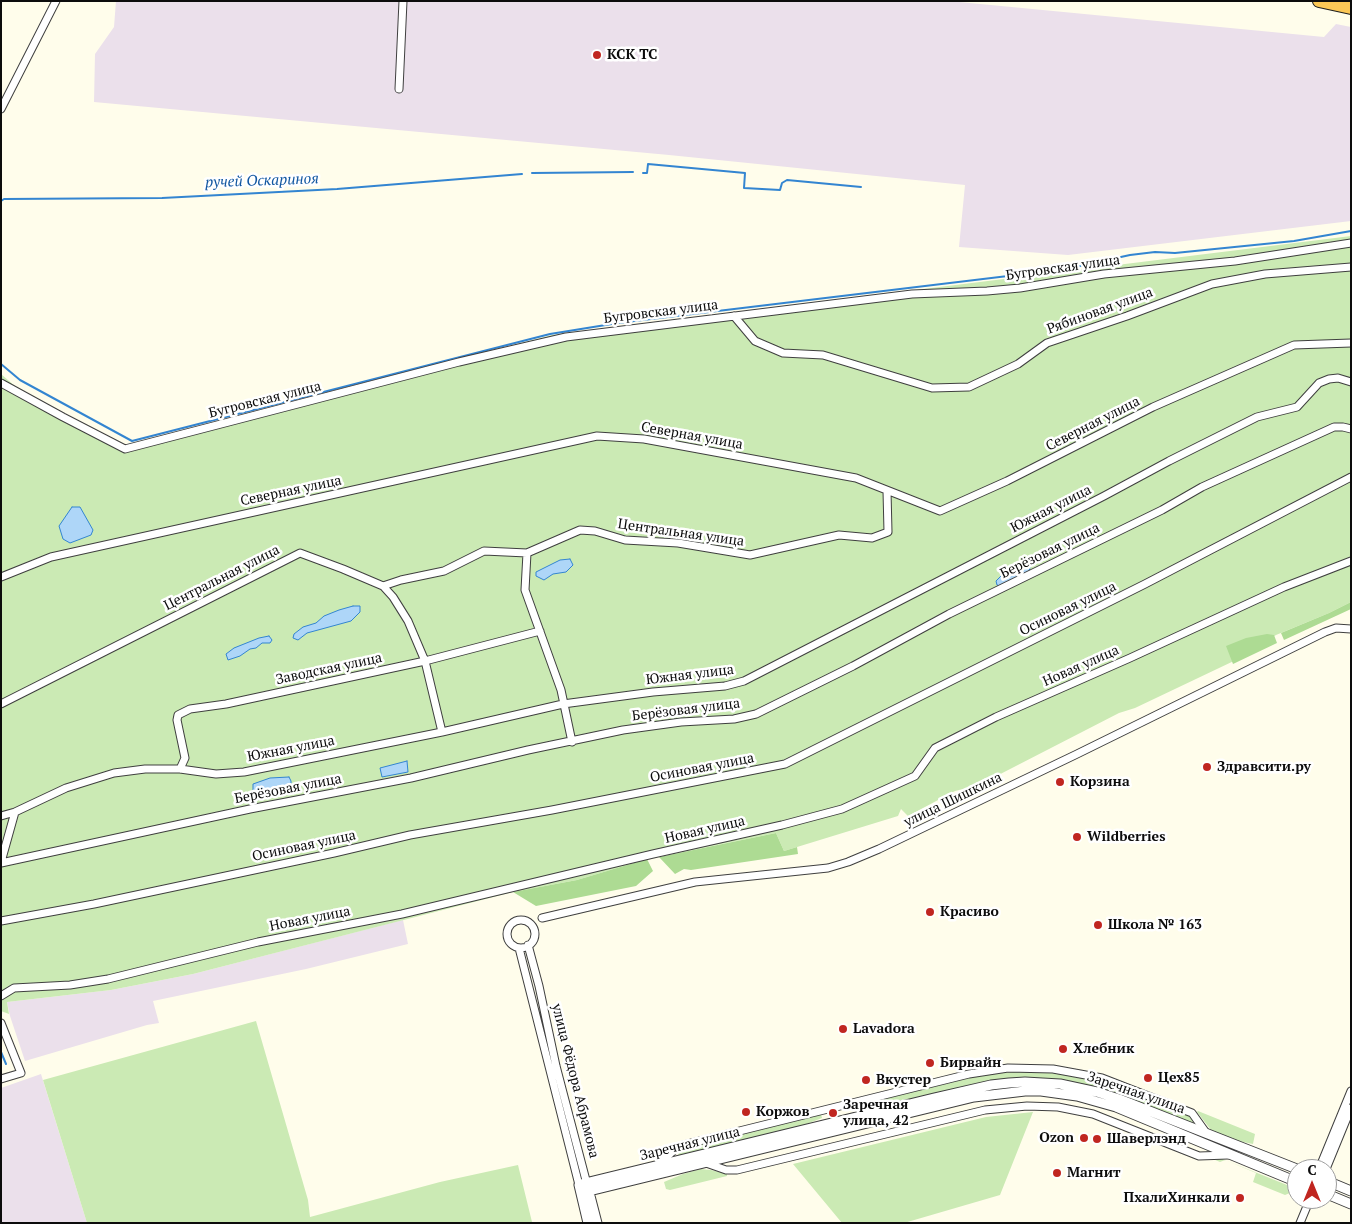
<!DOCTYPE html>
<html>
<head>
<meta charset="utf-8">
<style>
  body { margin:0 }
  #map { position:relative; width:1352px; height:1224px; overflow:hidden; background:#fffdeb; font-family:"PT Serif",serif }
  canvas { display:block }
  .frame { position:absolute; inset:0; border:2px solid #0c0c0c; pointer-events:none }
  .north { position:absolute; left:1287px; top:1159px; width:50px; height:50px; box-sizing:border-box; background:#fff; border:1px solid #9e9e9e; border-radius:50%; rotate:0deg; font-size:14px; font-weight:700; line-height:20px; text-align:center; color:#0c0c0c }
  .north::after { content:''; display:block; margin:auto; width:18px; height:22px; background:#c02620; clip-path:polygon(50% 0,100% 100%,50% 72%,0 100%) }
</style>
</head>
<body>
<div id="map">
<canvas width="1352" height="1224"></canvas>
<div class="frame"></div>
<div class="north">С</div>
</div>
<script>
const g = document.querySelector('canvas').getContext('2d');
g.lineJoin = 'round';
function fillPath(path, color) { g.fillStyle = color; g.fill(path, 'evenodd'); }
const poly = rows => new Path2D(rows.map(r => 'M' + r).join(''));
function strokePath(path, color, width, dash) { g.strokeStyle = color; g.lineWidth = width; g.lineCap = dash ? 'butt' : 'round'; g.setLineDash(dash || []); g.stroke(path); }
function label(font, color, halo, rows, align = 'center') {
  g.font = font + ' "PT Serif",serif'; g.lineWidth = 5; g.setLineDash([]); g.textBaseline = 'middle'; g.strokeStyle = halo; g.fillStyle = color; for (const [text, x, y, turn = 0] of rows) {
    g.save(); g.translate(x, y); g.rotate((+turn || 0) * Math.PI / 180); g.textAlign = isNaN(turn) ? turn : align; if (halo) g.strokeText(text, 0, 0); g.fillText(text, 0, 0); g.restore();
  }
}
fillPath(poly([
  [116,1,949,1,1324,37,1336,24,1351,27,1351,221,1068,255,959,247,965,185,669,155,94,102,95,54,114,27],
  [403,920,408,944,306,969,153,1001,159,1023,147,1025,25,1061,10,1016,7,1002,111,990,193,974],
  [41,1074,87,1223,1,1223,1,1088]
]), '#ebe0eb');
fillPath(poly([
  [1351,236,1351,602,1329,613,1276,635,1238,659,1135,708,1119,713,979,785,955,791,908,816,901,809,898,816,784,851,776,833,647,859,577,880,513,892,193,974,111,990,7,1002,9,1014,1,1011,1,374,16,387,126,447,552,335],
  [256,1021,308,1200,310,1217,440,1182,518,1165,532,1222,87,1223,43,1080],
  [1025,1071,1062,1073,1099,1080,1188,1115,1195,1124,1098,1087,1061,1080,1041,1078,1025,1078,990,1081,880,1106,879,1100,970,1078,990,1074],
  [1198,1111,1255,1134,1253,1144,1233,1140,1211,1130,1197,1112],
  [1033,1112,1000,1195,904,1223,842,1223,793,1164,986,1117],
  [821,1114,822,1118,804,1125,679,1156,678,1154,680,1149],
  [1220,1158,1292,1187,1290,1193,1285,1195,1253,1182,1256,1173,1225,1160,1220,1162,1213,1159],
  [701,1169,711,1170,727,1174,727,1176,670,1190,666,1189,664,1182,683,1174]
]), '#cbeab4');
fillPath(poly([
  [1351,602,1351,609,1284,640,1281,633,1329,613],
  [1267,634,1274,635,1277,643,1233,664,1226,646,1246,638],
  [776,833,784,851,797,847,798,854,691,870,684,869,675,874,659,857],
  [647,859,653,871,636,886,536,906,513,892,577,880]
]), '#addb93');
const water = poly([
  [72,507,80,507,93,530,91,535,70,543,63,539,59,526,72,507],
  [570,559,573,565,566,572,553,574,544,580,536,576,536,572,560,560,570,559],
  [1028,564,1030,567,1029,572,1000,586,997,585,996,581,1003,574,1028,564],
  [353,606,360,606,360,612,351,621,307,633,298,640,293,638,294,634,303,627,316,623,324,616,339,610,353,606],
  [269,636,272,640,270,643,262,643,256,648,250,649,240,656,228,660,226,654,234,648,259,638,269,636],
  [407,761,408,772,382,777,380,768,407,761],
  [289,777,291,781,291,788,270,795,258,795,253,792,253,784,270,778,289,777]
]);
fillPath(water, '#aed6f8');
strokePath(water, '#3385d1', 1);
strokePath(poly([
  [532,173,633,172],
  [643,173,647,173,648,164,745,173,744,188,780,190,782,183,787,180,861,187],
  [1,201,4,199,162,198,337,189,522,174],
  [1,364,20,380,132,441,550,334,618,323,1066,269,1130,255,1155,252,1175,253,1294,241,1351,231],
  [1,1052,6,1064]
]), '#3385d1', 2);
const minor = poly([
  [399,89,403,1],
  [1,109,56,1],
  [734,316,755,341,783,353,823,355,932,388,969,387,1018,364,1047,343,1127,316,1212,284,1265,274,1351,267],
  [1,383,63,417,125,449,459,362,566,337,912,294,987,291,1020,288,1104,274,1235,261,1351,243],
  [527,553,525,590,561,690,572,742],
  [1,577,51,557,597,436,644,439,856,478,940,511,1007,481,1153,407,1294,345,1351,343],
  [383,586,393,597,408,621,425,661,442,732],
  [1,704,300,553,343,569,383,586,401,580,444,571,484,551,527,553,580,530,595,531,625,540,678,543,750,555,839,535,872,538,888,532,887,491],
  [180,769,185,758,177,720,178,715,190,709,226,704,425,661,540,631],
  [1,816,15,812,66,788,114,773,145,769,180,769,216,774,244,772,442,732,563,704,653,692,725,686,744,681,1104,496,1169,461,1257,417,1297,407,1319,383,1329,379,1338,378,1351,382],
  [1,862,15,812],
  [1,863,250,809,411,778,528,750,623,730,681,722,734,719,756,714,853,666,949,614,1162,510,1202,487,1334,427,1343,427,1351,429],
  [542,918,695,882,828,868,848,862,879,849,1075,755,1325,632,1336,628,1351,629],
  '507 934a14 14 0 1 1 28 0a14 14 0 1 1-28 0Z',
  [1,921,94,904,334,853,410,835,552,810,785,764,1145,584,1351,477],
  [528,945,539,986,556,1066,588,1188],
  [519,948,579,1185],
  [1,996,14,988,70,985,108,979,258,942,402,914,653,854,782,825,842,809,915,776,935,748,996,717,1130,658,1284,587,1351,561],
  [1,1023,21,1073,1,1079],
  [706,1163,726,1170,737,1170,985,1110,1027,1106,1058,1107,1093,1114,1199,1156,1228,1155],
  [658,1166,674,1150,683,1145,969,1074,1008,1068,1053,1069,1102,1078,1192,1113,1207,1134],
  [1319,1169,1351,1091],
  [1326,1169,1351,1108],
  [1300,1223,1310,1199]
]);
const tertiary = poly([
  [1327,1181,1351,1191],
  [589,1192,597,1223],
  [581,1193,974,1097,1025,1091,1041,1091,1077,1096,1116,1107,1297,1182],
  [1327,1194,1351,1204],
  [588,1223,579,1185,581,1184,934,1098,991,1085,1009,1083,1025,1082,1060,1084,1097,1092,1119,1099,1297,1169]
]);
const trunk = poly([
  [1319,1,1351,8]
]);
strokePath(minor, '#3f3f3f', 9);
strokePath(tertiary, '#3f3f3f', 11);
strokePath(trunk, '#1d1d1d', 14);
strokePath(minor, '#fff', 7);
strokePath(tertiary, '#fff', 9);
strokePath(trunk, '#fbc756', 12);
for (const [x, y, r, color] of [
  [597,55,5,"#c02620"],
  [1207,767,5,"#c02620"],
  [1060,782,5,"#c02620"],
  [1077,837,5,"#c02620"],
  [930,912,5,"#c02620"],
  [1098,925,5,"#c02620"],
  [843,1029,5,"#c02620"],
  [1063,1049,5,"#c02620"],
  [930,1063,5,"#c02620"],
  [1148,1078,5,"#c02620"],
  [866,1080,5,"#c02620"],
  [746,1112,5,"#c02620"],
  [833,1113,5,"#c02620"],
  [1084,1138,5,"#c02620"],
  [1097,1139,5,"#c02620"],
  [1057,1173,5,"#c02620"],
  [1240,1198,5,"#c02620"]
]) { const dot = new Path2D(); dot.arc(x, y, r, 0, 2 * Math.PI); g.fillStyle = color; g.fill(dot); strokePath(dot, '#fff', 2); }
label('bold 14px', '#0c0c0c', '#fff', [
  ["КСК ТС",607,55],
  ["Здравсити.ру",1217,767],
  ["Корзина",1070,782],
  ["Wildberries",1087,837],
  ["Красиво",940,912],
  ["Школа № 163",1108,925],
  ["Lavadora",853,1029],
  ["Хлебник",1073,1049],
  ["Бирвайн",940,1063],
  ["Цех85",1158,1078],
  ["Вкустер",876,1080],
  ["Заречная",843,1105],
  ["улица, 42",843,1121],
  ["Коржов",756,1112],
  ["Ozon",1074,1138,"right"],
  ["Шаверлэнд",1107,1139],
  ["Магнит",1067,1173],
  ["ПхалиХинкали",1230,1198,"right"]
], 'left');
label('14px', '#0c0c0c', '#fff', [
  ["Бугровская улица",1063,268,-8],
  ["Рябиновая улица",1100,311,-20],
  ["Бугровская улица",661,312,-7],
  ["Бугровская улица",265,400,-14],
  ["Северная улица",1093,424,-27],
  ["Северная улица",692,436,10],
  ["Северная улица",291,491,-12],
  ["Южная улица",1051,509,-27],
  ["Центральная улица",681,533,8],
  ["Берёзовая улица",1050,551,-26],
  ["Центральная улица",222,578,-27],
  ["Осиновая улица",1068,609,-26],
  ["Новая улица",1081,666,-24],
  ["Заводская улица",329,669,-12],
  ["Южная улица",690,675,-7],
  ["Берёзовая улица",686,710,-7],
  ["Южная улица",291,749,-11],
  ["Осиновая улица",702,768,-11],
  ["Берёзовая улица",288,789,-11],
  ["улица Шишкина",953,800,-26],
  ["Новая улица",705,830,-13],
  ["Осиновая улица",304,846,-12],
  ["Новая улица",310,919,-11],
  ["улица Фёдора Абрамова",575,1081,76],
  ["Заречная улица",1136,1093,19],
  ["Заречная улица",690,1144,-14]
]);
label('italic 15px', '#1257a1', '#fff', [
  ["ручей Оскариноя",262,181,-2]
]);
</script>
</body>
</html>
